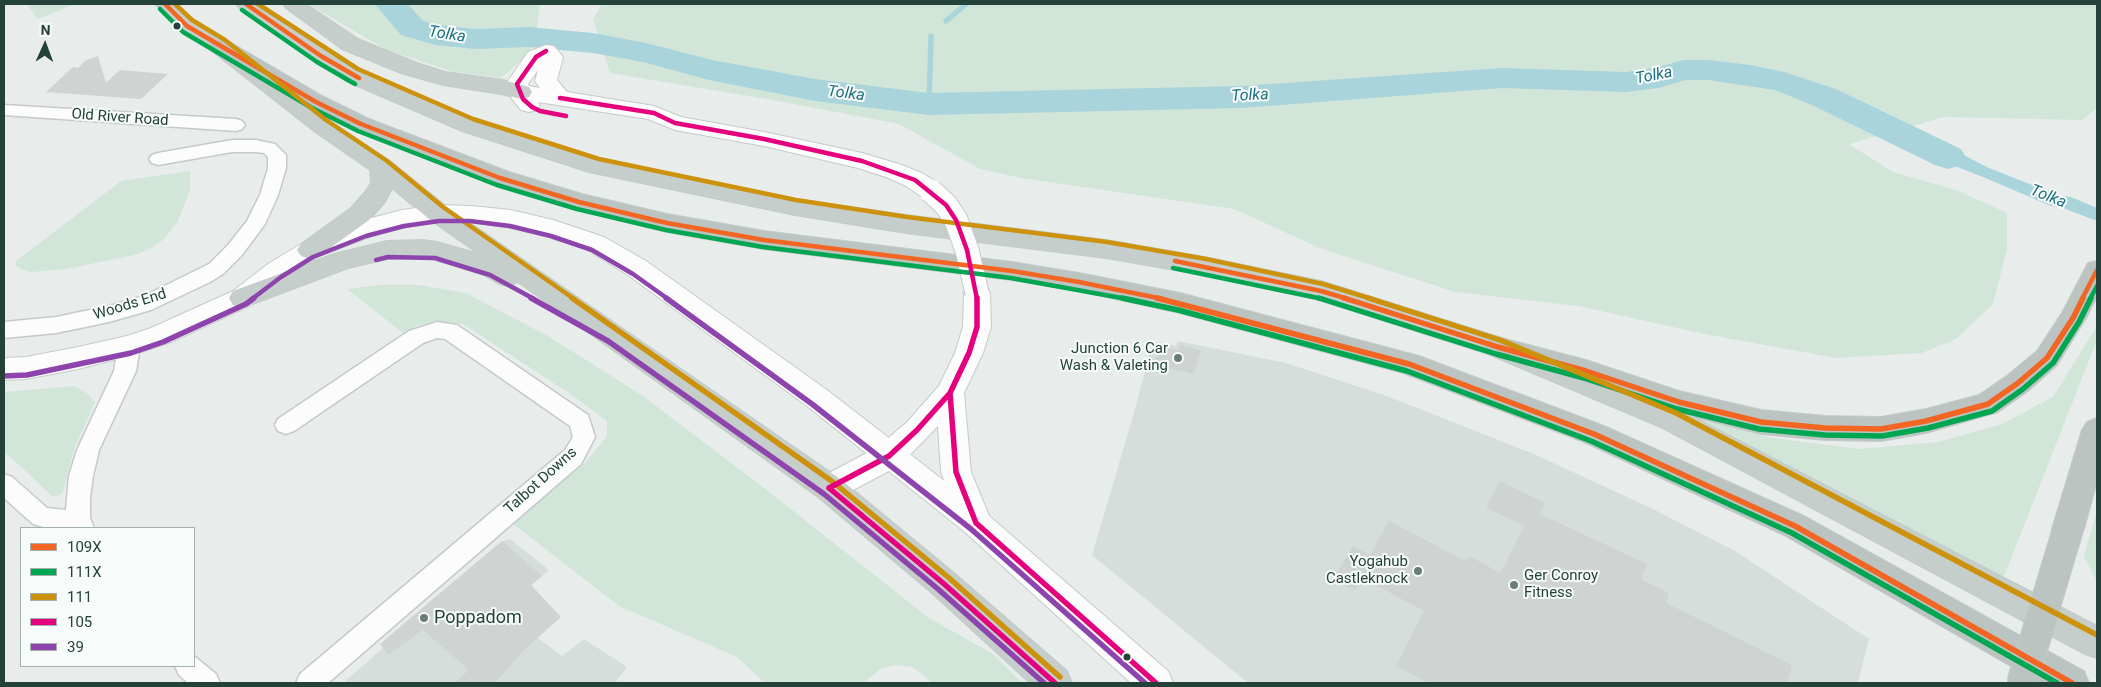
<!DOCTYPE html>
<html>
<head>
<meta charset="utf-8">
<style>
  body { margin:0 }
  #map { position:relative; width:2101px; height:687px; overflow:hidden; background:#e8edeb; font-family:Roboto,sans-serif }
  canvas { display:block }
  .frame { position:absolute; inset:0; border:5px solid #24423a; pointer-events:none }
  .legend { position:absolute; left:20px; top:527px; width:175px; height:140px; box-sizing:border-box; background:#f7fbf9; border:1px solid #a3b1ad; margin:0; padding:6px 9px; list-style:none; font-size:15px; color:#24423a }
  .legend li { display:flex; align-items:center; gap:10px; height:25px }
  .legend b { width:25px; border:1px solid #a3b1ad }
  .north { position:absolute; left:20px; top:20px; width:50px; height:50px; -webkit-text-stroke:4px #f7fbf9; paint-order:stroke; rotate:2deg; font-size:14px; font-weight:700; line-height:20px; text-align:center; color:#24423a }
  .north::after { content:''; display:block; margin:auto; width:18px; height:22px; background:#24423a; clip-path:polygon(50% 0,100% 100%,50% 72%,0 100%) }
</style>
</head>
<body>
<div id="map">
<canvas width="2101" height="687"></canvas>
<div class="frame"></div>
<ul class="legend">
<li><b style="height:6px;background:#f26522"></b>109X</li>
<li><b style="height:6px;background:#00a651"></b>111X</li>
<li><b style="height:6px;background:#cd920c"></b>111</li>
<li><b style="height:6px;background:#e5007d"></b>105</li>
<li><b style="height:6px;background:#8e44ad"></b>39</li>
</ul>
<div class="north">N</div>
</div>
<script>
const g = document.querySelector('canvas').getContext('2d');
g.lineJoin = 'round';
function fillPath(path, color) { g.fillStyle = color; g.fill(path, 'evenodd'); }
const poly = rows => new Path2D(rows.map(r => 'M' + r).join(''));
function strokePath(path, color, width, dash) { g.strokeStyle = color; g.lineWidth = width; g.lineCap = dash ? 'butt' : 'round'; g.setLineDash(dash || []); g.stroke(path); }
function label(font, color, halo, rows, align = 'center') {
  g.font = font + ' Roboto,sans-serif'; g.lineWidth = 4; g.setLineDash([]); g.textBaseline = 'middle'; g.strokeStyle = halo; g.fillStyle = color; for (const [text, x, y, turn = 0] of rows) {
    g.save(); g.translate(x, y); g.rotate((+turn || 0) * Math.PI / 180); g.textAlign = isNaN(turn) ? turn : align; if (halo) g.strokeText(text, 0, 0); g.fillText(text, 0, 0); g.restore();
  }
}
fillPath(poly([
  [1178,341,1286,363,1384,395,1534,454,1653,509,1735,551,1869,639,1858,683,1248,683,1092,555,1133,416,1153,342,1176,346],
  [510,539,549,570,531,586,538,638,562,656,584,639,627,667,615,683,343,683,413,622,403,624,502,541]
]), '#d6dedb');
fillPath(poly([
  [26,4,75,4,38,19],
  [308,4,540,4,536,35,533,45,526,56,501,78,450,71,385,49],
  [602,4,2097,4,2097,108,2082,120,1944,117,1849,144,1893,172,1956,190,2007,213,2007,249,1993,304,1956,339,1922,353,1836,358,1704,334,1578,306,1455,292,1322,249,1234,209,1021,178,980,169,899,124,778,101,610,73,593,19],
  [190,171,190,190,178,221,164,239,150,249,135,255,66,269,32,272,22,270,16,266,16,261,121,181],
  [378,285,418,285,466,293,548,336,643,396,768,491,929,618,993,654,1022,683,931,683,924,675,911,667,895,665,882,668,863,683,765,683,737,657,619,606,512,523,586,462,607,436,607,421,569,393,463,324,435,321,416,326,403,333,347,289],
  [2097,326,2097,340,2003,579,1689,415,1767,437,1859,449,1938,442,2002,424,2053,397],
  [75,386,87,393,95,402,74,449,63,492,58,496,52,496,4,451,4,392],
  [2097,511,2097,581,2084,556]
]), '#d1e6d8');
fillPath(poly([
  [1894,131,1923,139,1952,149,1989,168,2060,196,2071,197,2097,208,2097,221,2063,208,2051,206,1983,177,1880,137]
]), '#a9d4db');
strokePath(poly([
  [946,21,966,4],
  [929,104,931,36]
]), '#a9d4db', 5.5);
fillPath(poly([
  [375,4,408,4,423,21,438,25,476,29,528,27,593,33,646,43,712,60,815,79,929,93,1241,86,1502,68,1626,72,1655,68,1684,60,1708,60,1750,65,1784,72,1836,89,1961,149,1966,157,1961,165,1948,169,1935,165,1812,105,1775,90,1708,80,1686,80,1658,88,1626,92,1502,88,1241,108,929,115,815,101,709,80,643,62,593,53,528,47,476,49,435,45,401,35,375,4]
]), '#a9d4db');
fillPath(poly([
  [98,56,106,83,120,70,168,74,141,99,46,92,73,67,78,68,86,60],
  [1180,345,1201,350,1194,374,1154,365,1160,346,1179,350],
  [1500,481,1545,503,1540,514,1647,564,1641,579,1669,593,1666,603,1792,665,1787,683,1428,683,1396,666,1424,611,1362,578,1355,590,1334,579,1353,546,1370,555,1389,521,1466,561,1469,556,1501,573,1524,526,1486,508],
  [502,541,542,576,531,585,561,617,524,650,495,683,454,683,469,670,423,630,388,655,380,644]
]), '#cfd4d2');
const minor = poly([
  [4,105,236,119,242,121,245,125,242,129,236,131,4,115,4,105],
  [232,140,256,140,275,144,286,155,286,168,278,195,265,224,242,255,223,274,210,282,151,310,109,322,56,333,4,338,4,322,56,317,109,306,144,296,209,264,228,245,247,221,260,195,268,168,268,157,264,153,256,152,232,152,158,165,152,163,149,159,152,155,158,153,232,140],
  [437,322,457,325,588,415,595,437,581,464,328,683,296,683,300,674,565,450,573,437,570,426,445,339,437,338,423,343,294,431,286,434,278,431,275,425,278,419,409,331,437,322],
  [129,338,137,340,140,346,136,371,99,450,93,476,90,498,90,518,94,528,47,528,33,524,4,498,4,474,12,477,47,508,66,510,69,476,77,450,114,371,118,346,121,340,129,338],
  [194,656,216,674,220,683,188,683,179,675,175,666,194,666,194,656]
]);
const tertiary = poly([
  [546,45,554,46,563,57,557,80,567,92,654,106,681,117,764,132,862,153,902,165,924,174,940,185,943,191,940,197,931,199,922,197,906,186,886,177,858,168,764,146,675,130,648,119,538,102,540,105,537,110,529,112,521,110,512,99,506,84,528,52,546,45],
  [538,70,535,81,540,88,529,86,528,84,538,70],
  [977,283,986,286,990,293,991,327,983,353,964,393,971,472,992,523,987,532,976,536,965,532,960,523,941,472,938,426,900,465,840,497,829,501,818,497,814,488,818,479,878,447,907,422,939,386,955,353,963,327,964,293,968,286,977,283]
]);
const secondary = poly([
  [438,205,471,206,511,210,553,220,604,237,646,261,827,390,987,514,1168,671,1173,683,1131,683,965,532,807,406,628,275,586,249,548,237,511,228,471,222,438,221,402,228,372,236,319,256,286,278,251,305,171,342,129,356,78,369,26,379,4,380,4,358,26,357,78,347,127,336,151,328,233,291,268,264,301,244,364,220,402,210,438,205]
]);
const trunk = poly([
  [155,4,176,4,194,22,228,41,330,121,390,161,447,207,840,479,954,573,1067,671,1072,683,1030,683,932,593,818,497,518,282,508,286,499,284,484,275,436,260,423,258,387,259,348,268,242,308,233,305,229,298,233,291,334,254,387,241,423,240,437,242,479,254,429,219,392,188,385,202,369,220,319,256,310,259,301,256,297,250,301,244,351,208,366,191,371,183,370,170,314,131,212,51,180,30,155,4],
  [236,4,259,4,362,71,478,121,600,159,795,199,906,215,1106,240,1204,257,1321,281,1508,340,1683,412,2097,626,2097,658,2085,654,1663,428,1488,354,1319,300,1204,275,1106,258,906,233,795,215,589,172,462,131,346,81,263,26,239,8,236,4],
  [283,4,306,4,358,39,417,63,445,72,503,80,529,87,532,92,529,97,521,99,501,94,443,85,401,73,342,49,286,8,283,4]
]);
const motorway = poly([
  [220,40,228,41,324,97,369,119,509,172,582,194,667,214,764,231,1012,262,1079,273,1180,293,1419,356,1604,426,1806,517,2084,671,2089,683,2040,683,1784,535,1584,442,1403,373,1180,313,1079,291,1012,280,764,249,667,232,570,208,491,184,353,129,308,107,212,51,209,46,212,41,220,40],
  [2097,261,2097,296,2086,318,2057,365,2028,391,1998,412,1926,433,1881,441,1825,440,1761,434,1679,413,1583,381,1498,357,1488,354,1484,347,1488,340,1498,337,1586,360,1679,391,1761,410,1825,416,1881,417,1926,409,1979,395,2008,375,2037,351,2062,313,2088,263,2097,261],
  [2097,418,2097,481,2084,529,2079,539,2068,542,2057,539,2052,529,2082,430,2087,422,2097,418]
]);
strokePath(minor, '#c5cac8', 3);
strokePath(tertiary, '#c5cac8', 2);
strokePath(secondary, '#c3cbc8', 2);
strokePath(trunk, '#c3ccc9', 2);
strokePath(motorway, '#c3ccc9', 2);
fillPath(minor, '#fcfcfc');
fillPath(tertiary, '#fcfcfc');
fillPath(secondary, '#fcfcfc');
fillPath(trunk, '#c6cecc');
fillPath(motorway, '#bcc4c2');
const tertiaryBridge = poly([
  [931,191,946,205,956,220,967,250,977,293]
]);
const motorwayBridge = poly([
  [2022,683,2068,529]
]);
strokePath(tertiaryBridge, '#c5cac8', 25, []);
strokePath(motorwayBridge, '#c3ccc9', 32, []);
strokePath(tertiaryBridge, '#fcfcfc', 23);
strokePath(motorwayBridge, '#bcc4c2', 30);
strokePath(poly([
  [165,4,187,26,316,102,361,124,500,178,579,202,667,223,764,240,1012,271,1079,282,1163,299],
  [246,4,321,56,359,78],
  [1175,261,1321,291,1348,299],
  [2082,299,2097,270]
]), '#f26522', 4.5);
strokePath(poly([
  [1157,298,1409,364,1594,434,1795,526,2072,683],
  [1344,298,1498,347,1586,371,1679,402,1761,422,1825,428,1881,429,1926,421,1988,404,2018,383,2047,358,2073,318,2083,298]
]), '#f26522', 5.5);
strokePath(poly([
  [160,9,183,32,312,108,358,131,497,185,577,209,666,230,763,247,1011,278,1127,299],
  [242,10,317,62,355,84],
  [1173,268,1323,299],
  [2090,299,2097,286]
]), '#00a651', 4.5);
strokePath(poly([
  [1122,298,1178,310,1407,371,1591,441,1792,533,2057,683],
  [1319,298,1496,354,1584,378,1677,409,1759,429,1825,435,1882,436,1928,428,1992,411,2023,389,2053,363,2079,322,2091,298]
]), '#00a651', 5.5);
strokePath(poly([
  [175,4,192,20,225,40,326,120,387,161,443,207,574,299],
  [258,4,358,69,473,119,599,159,796,200,907,217,1107,242,1206,259,1323,284,1372,299]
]), '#cd920c', 4.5);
strokePath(poly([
  [572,298,833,482,948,577,1060,677],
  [1368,298,1500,340,1676,413,2097,635]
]), '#cd920c', 5.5);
strokePath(poly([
  [546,51,536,57,517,84,523,99,532,107,540,111,566,116],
  [560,98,654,113,675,123,764,139,862,161,915,180,946,205,956,220,967,250,977,299]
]), '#e5007d', 4.5);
strokePath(poly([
  [950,393,956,472,976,523,1156,683],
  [829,488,889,456,917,430,950,393,969,353,977,327,977,298],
  [829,488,943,583,1055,683]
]), '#e5007d', 5.5);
strokePath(poly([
  [376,260,388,257,435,258,490,275,534,299],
  [252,299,281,277,313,257,366,236,404,226,439,221,470,221,510,226,551,236,592,250,633,274,668,299]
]), '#8e44ad', 4.5);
strokePath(poly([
  [531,298,608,341,824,494,938,589,1044,683],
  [666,298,812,404,971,529,1145,683],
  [4,376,27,375,131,353,163,342,246,304,254,298]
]), '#8e44ad', 5.5);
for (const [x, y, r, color] of [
  [177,26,4.5,"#24423a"],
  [1178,358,5,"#697e78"],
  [1418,571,5,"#697e78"],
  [1514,585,5,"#697e78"],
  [424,618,5,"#697e78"],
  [1127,657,4.5,"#24423a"]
]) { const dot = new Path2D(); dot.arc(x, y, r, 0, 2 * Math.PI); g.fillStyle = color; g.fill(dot); strokePath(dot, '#f7fbf9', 2); }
label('15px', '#24423a', '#f7fbf9', [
  ["Old River Road",120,118,4],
  ["Woods End",130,305,-17],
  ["Talbot Downs",541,481,-42]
]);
label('15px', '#24423a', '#f7fbf9', [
  ["Junction 6 Car",1168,349],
  ["Wash & Valeting",1168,366],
  ["Yogahub",1408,562],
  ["Castleknock",1408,579],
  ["Ger Conroy",1524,576,"left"],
  ["Fitness",1524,593,"left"]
], 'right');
label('italic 16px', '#1c6f80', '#f7fbf9', [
  ["Tolka",447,35,9],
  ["Tolka",1654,76,-11],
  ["Tolka",846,94,7],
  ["Tolka",1250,96,-3],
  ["Tolka",2048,197,22]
]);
label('18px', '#24423a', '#f7fbf9', [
  ["Poppadom",434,618]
], 'left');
</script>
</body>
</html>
